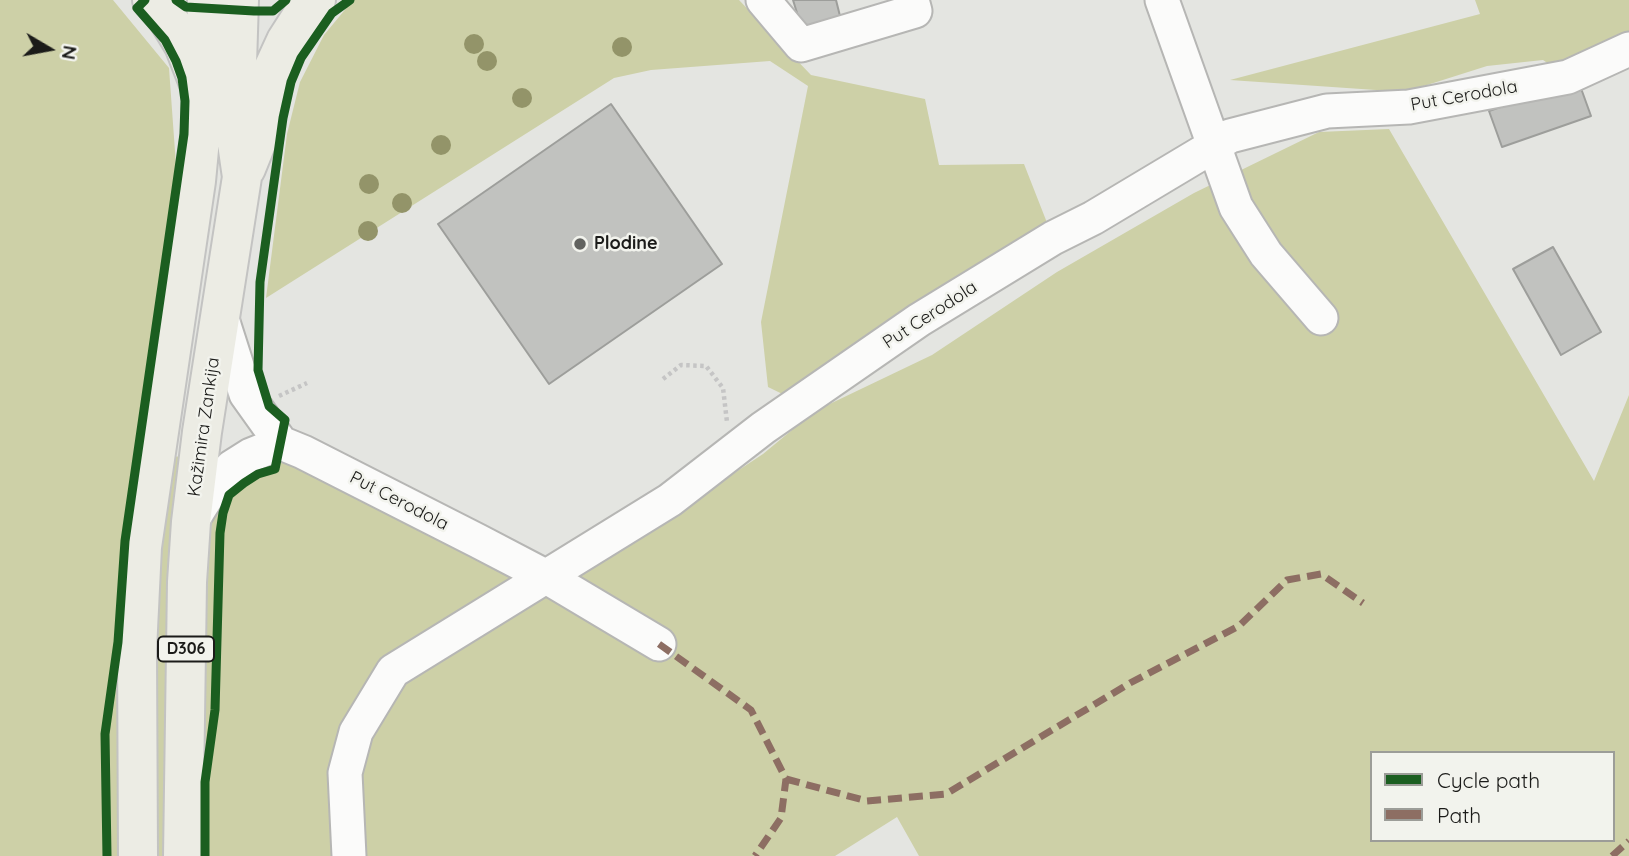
<!DOCTYPE html>
<html>
<head>
<meta charset="utf-8">
<style>
  body { margin:0 }
  #map { position:relative; width:1629px; height:856px; overflow:hidden; background:#e4e5e1; font-family:Quicksand,sans-serif }
  canvas { display:block }
  .legend { position:absolute; left:1370px; top:751px; width:245px; height:91px; box-sizing:border-box; background:#f2f3ed; border:2px solid #9c9d98; margin:0; padding:9px 12px; list-style:none; font-size:21px; color:#1b1b19 }
  .legend li { display:flex; align-items:center; gap:14px; height:35px }
  .legend b { width:35px; border:2px solid #9c9d98 }
  .north { position:absolute; left:14px; top:14px; width:70px; height:70px; -webkit-text-stroke:5px #f2f3ed; paint-order:stroke; rotate:100deg; font-size:19px; font-weight:700; line-height:28px; text-align:center; color:#1b1b19 }
  .north::after { content:''; display:block; margin:auto; width:24px; height:32px; background:#1b1b19; clip-path:polygon(50% 0,100% 100%,50% 72%,0 100%) }
</style>
</head>
<body>
<div id="map">
<canvas width="1629" height="856"></canvas>
<ul class="legend">
<li><b style="height:9px;background:#1b5e20"></b>Cycle path</li>
<li><b style="height:9px;background:#8d6e63"></b>Path</li>
</ul>
<div class="north">N</div>
</div>
<script>
const g = document.querySelector('canvas').getContext('2d');
g.lineJoin = 'round';
function fillPath(path, color) { g.fillStyle = color; g.fill(path, 'evenodd'); }
const poly = rows => new Path2D(rows.map(r => 'M' + r).join(''));
function strokePath(path, color, width, dash) { g.strokeStyle = color; g.lineWidth = width; g.lineCap = dash ? 'butt' : 'round'; g.setLineDash(dash || []); g.stroke(path); }
function label(font, color, halo, rows, align = 'center') {
  g.font = font + ' Quicksand,sans-serif'; g.lineWidth = 5; g.setLineDash([]); g.textBaseline = 'middle'; g.strokeStyle = halo; g.fillStyle = color; for (const [text, x, y, turn = 0] of rows) {
    g.save(); g.translate(x, y); g.rotate((+turn || 0) * Math.PI / 180); g.textAlign = isNaN(turn) ? turn : align; if (halo) g.strokeText(text, 0, 0); g.fillText(text, 0, 0); g.restore();
  }
}
fillPath(poly([
  [0,0,113,0,169,68,180,221,138,458,303,452,478,541,514,583,594,566,763,454,815,411,932,355,1057,272,1194,193,1319,132,1389,129,1594,481,1629,395,1629,856,919,856,897,817,835,856,0,856],
  [1372,753,1613,753,1613,840,1372,840],
  [353,0,739,0,811,75,925,99,939,165,1024,164,1053,238,801,403,768,387,761,322,808,86,770,61,651,70,614,78,266,298,287,134,300,82,324,35],
  [1475,0,1629,0,1629,59,1568,77,1543,60,1487,66,1405,92,1230,80,1480,14]
]), '#cdd0a7');
const building = poly([
  [793,0,836,0,843,28,805,39,793,0],
  [1578,80,1591,116,1502,147,1489,111,1578,80],
  [611,104,722,264,549,384,438,224,611,104],
  [1553,247,1601,332,1561,355,1513,269,1553,247]
]);
fillPath(building, '#c1c2bf');
strokePath(building, '#9d9e9b', 2);
const minor = poly([
  [763,0,801,45,915,11,912,0],
  [1162,0,1236,207,1266,254,1321,318],
  [221,316,246,394,281,443],
  [281,443,303,452,478,541,545,576,659,644],
  [191,522,215,484,232,467,251,455,281,443],
  [349,856,345,773,356,732,393,671,670,500,763,428,919,320,1053,238,1093,218,1230,136,1327,111,1409,107,1568,77,1629,49]
]);
const major = poly([
  [152,0,167,17,184,45,200,86],
  [246,168,261,131,267,93,274,67,286,41,302,16,316,0],
  [138,856,137,650,142,547,196,181,204,97,207,0],
  [183,856,187,582,191,522,202,432,242,177,235,129,239,0]
]);
strokePath(minor, '#b6b6b4', 37);
strokePath(major, '#c3c3c2', 42);
strokePath(poly([
  [663,379,681,365,706,366,723,388,727,422],
  [279,396,307,383]
]), '#c5c5c5', 4.5, [3.5, 3.5]);
strokePath(minor, '#fbfbfa', 33);
strokePath(major, '#ecece4', 38);
strokePath(poly([
  [659,644,751,710,786,779,781,818,755,856],
  [786,779,867,801,946,794,1130,683,1239,626,1287,580,1321,574,1363,603],
  [1612,856,1629,841]
]), '#8d6e63', 7, [14, 7]);
strokePath(poly([
  [176,0,186,7,254,11,273,11,286,0],
  [107,856,105,734,118,642,125,541,184,134,185,101,182,78,176,61,165,40,137,8,145,0],
  [205,856,205,782,215,710,220,533,223,513,229,495,244,483,258,474,275,469,285,420,269,406,258,370,260,282,283,118,291,82,301,58,332,13,350,0]
]), '#1b5e20', 9);
g.fillStyle = '#939469';
for (const [x, y] of [
  [474,44],
  [622,47],
  [487,61],
  [522,98],
  [441,145],
  [369,184],
  [402,203],
  [368,231]
]) { g.beginPath(); g.arc(x, y, 10, 0, 2 * Math.PI); g.fill(); }
for (const [x, y, r, color] of [
  [580,244,7,"#61625f"]
]) { const dot = new Path2D(); dot.arc(x, y, r, 0, 2 * Math.PI); g.fillStyle = color; g.fill(dot); strokePath(dot, '#f2f3ed', 2.5); }
for (const [x, y, w] of [
  [186,649,56]
]) { const box = new Path2D(); box.roundRect(x - w / 2, y - 12.5, w, 25, 5); g.fillStyle = '#f2f3ed'; g.fill(box); strokePath(box, '#1b1b19', 2); }
label('bold 16px', '#1b1b19', null, [
  ["D306",186,649]
]);
label('18px', '#1b1b19', '#f2f3ed', [
  ["Put Cerodola",1464,96,-10],
  ["Put Cerodola",930,315,-33],
  ["Kažimira Zankija",204,427,-82],
  ["Put Cerodola",399,501,27]
]);
label('bold 18px', '#1b1b19', '#f2f3ed', [
  ["Plodine",594,244]
], 'left');
</script>
</body>
</html>
